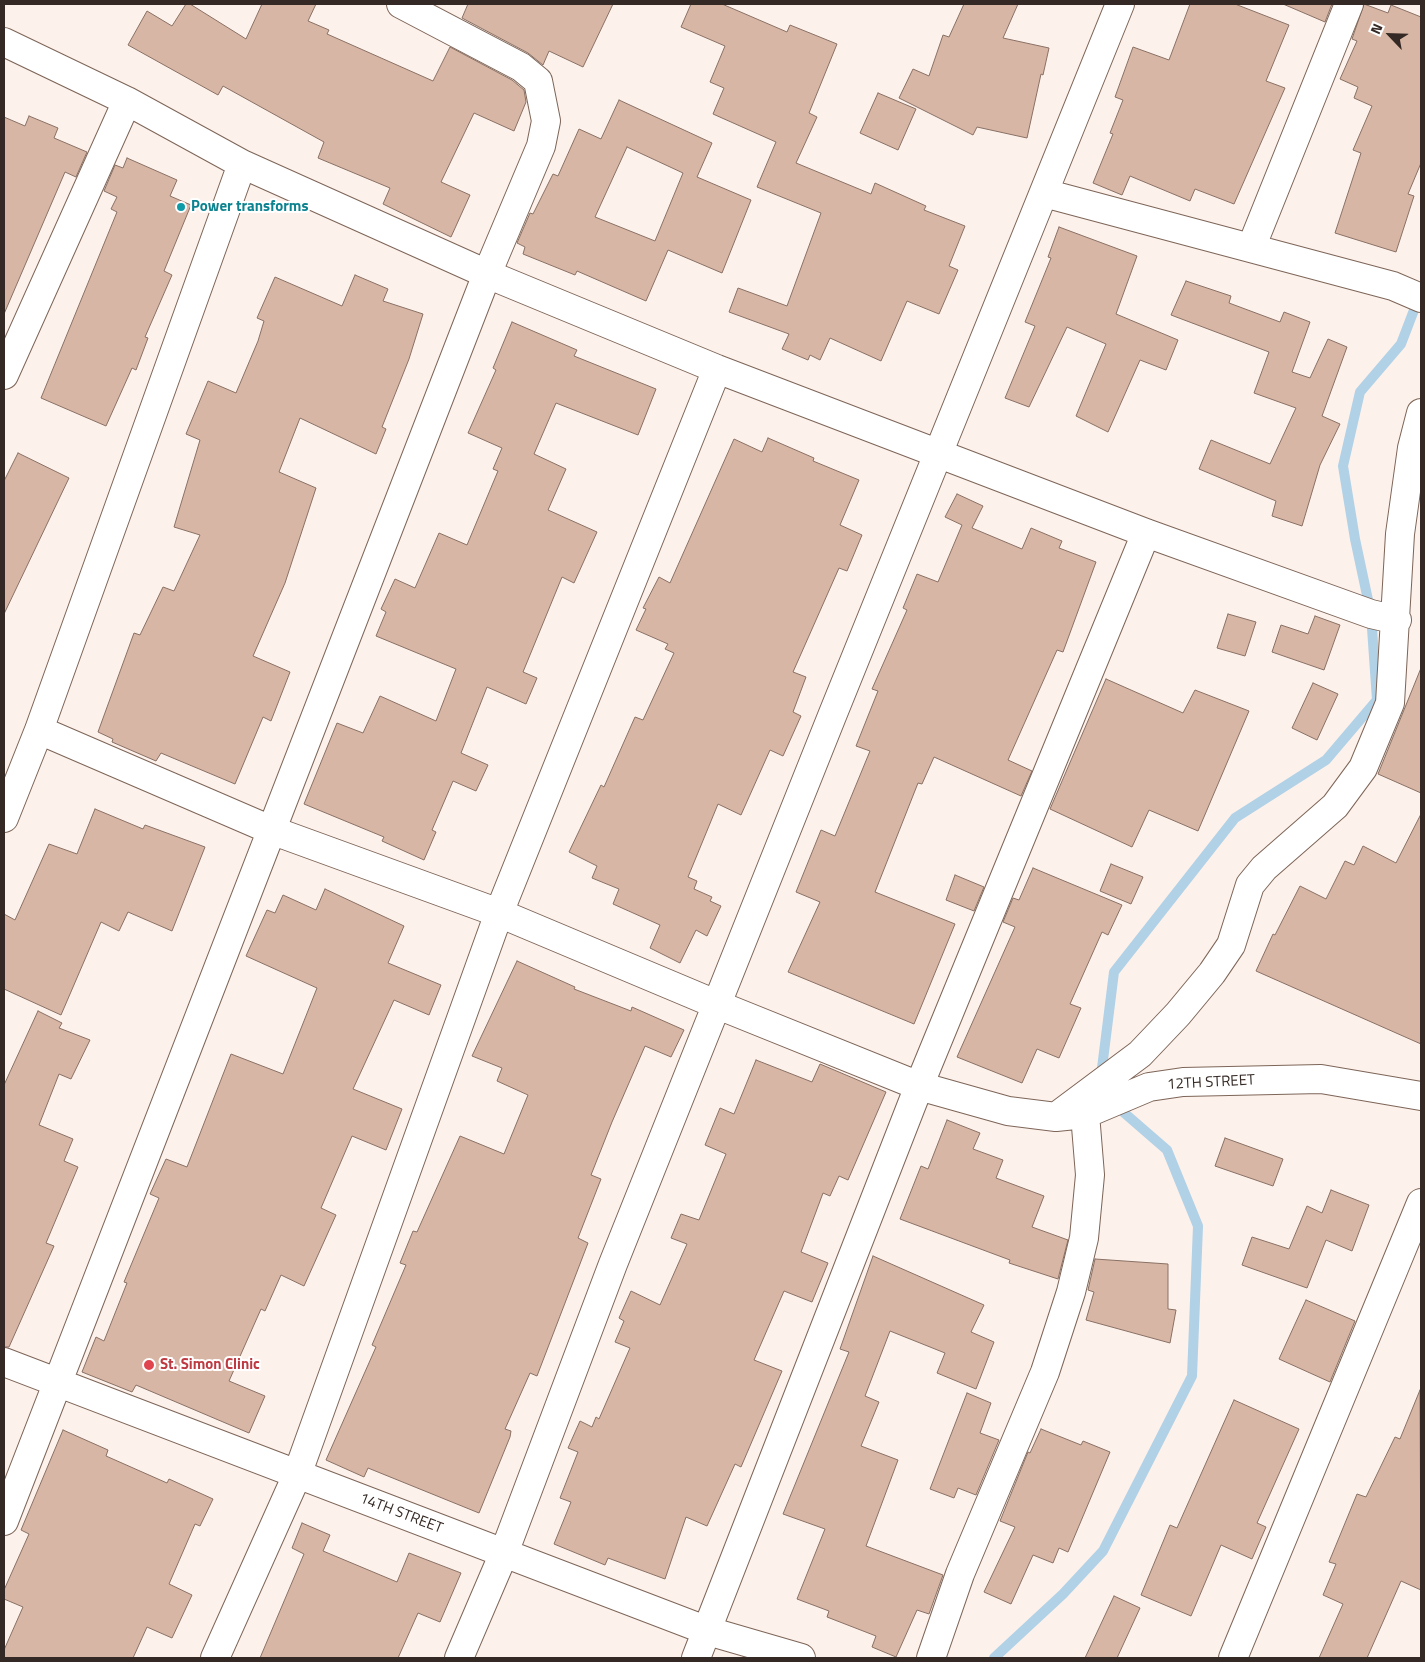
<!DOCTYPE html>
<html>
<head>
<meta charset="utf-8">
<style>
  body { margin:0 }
  #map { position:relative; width:1425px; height:1662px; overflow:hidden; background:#fdf1eb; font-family:"Titillium Web",sans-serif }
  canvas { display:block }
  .frame { position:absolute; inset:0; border:5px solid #342924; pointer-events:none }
  .north { position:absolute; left:1365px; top:10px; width:50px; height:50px; -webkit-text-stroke:4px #fff; paint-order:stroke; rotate:294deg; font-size:14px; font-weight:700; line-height:20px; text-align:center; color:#342924 }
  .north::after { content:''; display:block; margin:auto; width:18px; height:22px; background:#342924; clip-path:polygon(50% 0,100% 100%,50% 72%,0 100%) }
</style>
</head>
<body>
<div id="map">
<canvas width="1425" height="1662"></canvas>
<div class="frame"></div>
<div class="north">N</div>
</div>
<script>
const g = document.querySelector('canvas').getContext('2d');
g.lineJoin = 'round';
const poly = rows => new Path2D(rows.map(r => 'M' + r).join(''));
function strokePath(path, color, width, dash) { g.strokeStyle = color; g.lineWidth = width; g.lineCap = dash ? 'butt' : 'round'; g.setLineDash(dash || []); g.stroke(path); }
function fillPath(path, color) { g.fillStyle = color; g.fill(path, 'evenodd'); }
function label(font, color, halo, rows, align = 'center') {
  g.font = font + ' "Titillium Web",sans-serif'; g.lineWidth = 4; g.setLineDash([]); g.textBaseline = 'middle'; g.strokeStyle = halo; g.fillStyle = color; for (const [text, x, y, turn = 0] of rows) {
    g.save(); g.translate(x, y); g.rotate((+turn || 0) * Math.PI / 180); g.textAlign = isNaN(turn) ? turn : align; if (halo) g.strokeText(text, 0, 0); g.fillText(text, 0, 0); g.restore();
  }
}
strokePath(poly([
  [1101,1076,1114,972,1235,818,1326,760,1377,700,1371,614,1355,539,1343,466,1360,392,1401,344,1419,297],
  [994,1658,1063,1594,1103,1551,1192,1376,1198,1226,1167,1150,1114,1104]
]), '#b0d1e6', 10);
const building = poly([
  [186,4,190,4,246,39,262,4,316,4,308,21,329,30,327,34,433,81,450,47,512,80,524,90,526,102,514,131,474,113,441,182,470,195,451,237,383,204,390,188,318,158,324,142,223,86,218,95,128,45,147,11,172,26,186,4],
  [468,4,613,4,583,67,549,51,543,65,528,53,462,18,468,4],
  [691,4,722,4,787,32,790,25,837,44,809,113,817,117,796,163,871,194,875,183,926,206,924,210,965,226,949,266,958,270,939,314,907,301,881,361,830,338,820,360,810,355,808,360,782,349,789,334,729,312,738,288,787,306,821,213,757,187,776,142,713,114,724,88,710,82,725,46,681,27,691,4],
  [964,4,1018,4,1003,38,1049,48,1043,75,1041,74,1027,138,977,127,973,135,899,98,913,69,929,76,943,35,949,37,964,4],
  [1190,4,1235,4,1289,25,1266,81,1285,88,1234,204,1195,189,1190,201,1130,176,1122,195,1093,183,1113,134,1110,133,1123,100,1115,97,1133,47,1169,60,1190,4],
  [1283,4,1332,4,1325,22,1283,4],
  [1364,4,1388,13,1391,5,1421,17,1421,163,1408,194,1414,196,1396,252,1335,233,1361,153,1353,150,1372,106,1354,98,1358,87,1340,79,1357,41,1352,39,1364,4],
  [878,93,916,109,898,150,860,133,878,93],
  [619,100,712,143,697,177,751,200,722,273,668,250,646,301,577,271,575,275,523,254,525,247,517,243,530,213,533,214,553,174,558,176,579,129,601,139,619,100],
  [627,147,683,173,655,241,595,217,627,147],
  [29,116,58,128,54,138,87,152,76,177,65,172,4,314,4,117,25,126,29,116],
  [127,158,177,180,170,196,191,205,164,271,172,275,145,337,148,338,136,370,132,368,106,426,41,398,117,212,111,209,117,197,104,191,115,165,123,168,127,158],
  [1059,227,1137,256,1116,314,1178,340,1166,370,1140,360,1108,432,1076,416,1106,344,1067,327,1029,407,1005,398,1035,326,1025,322,1051,258,1048,257,1059,227],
  [355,275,388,289,383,301,423,314,409,359,382,427,386,429,376,454,300,418,279,472,316,488,285,583,253,656,290,672,271,721,263,717,235,784,161,753,156,761,112,742,113,739,98,732,134,633,140,635,163,587,174,591,200,535,174,527,200,440,186,434,208,381,236,393,258,341,264,321,257,318,275,277,342,306,355,275],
  [1186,281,1231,296,1229,303,1280,322,1284,312,1310,322,1292,372,1310,378,1328,339,1347,347,1322,416,1340,424,1320,465,1302,526,1272,516,1276,501,1199,469,1211,440,1270,464,1296,408,1254,393,1269,352,1171,315,1186,281],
  [512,322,577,350,574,356,656,389,638,435,556,403,534,454,566,469,548,510,597,532,574,583,562,577,523,672,537,678,526,704,487,687,461,753,488,765,476,791,453,781,432,830,436,832,424,860,382,841,384,837,304,804,337,723,363,733,380,696,436,721,456,669,376,636,386,612,381,609,395,579,415,588,439,533,467,545,498,471,493,469,502,448,468,433,496,370,493,368,512,322],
  [768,438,814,458,813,461,859,480,840,525,862,535,847,571,839,568,793,672,806,677,793,712,801,716,783,756,770,750,741,815,718,804,688,877,697,881,694,889,712,897,710,901,721,906,707,936,696,930,680,963,650,948,660,925,613,904,619,889,592,878,597,866,569,852,601,785,604,787,635,717,643,720,674,653,665,649,668,644,636,630,646,609,643,608,659,577,670,583,734,439,762,452,768,438],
  [18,453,69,478,4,614,4,481,18,453],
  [957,494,983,506,972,528,1022,549,1031,528,1062,541,1059,548,1096,562,1063,652,1057,650,1008,760,1032,771,1021,796,934,757,922,784,918,783,875,892,955,924,914,1024,788,972,820,902,796,892,821,830,835,836,870,751,856,746,878,691,872,689,907,610,903,608,917,574,938,582,962,525,945,517,957,494],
  [1228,614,1256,622,1245,656,1217,648,1228,614],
  [1315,616,1340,625,1324,670,1272,652,1281,625,1308,634,1315,616],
  [1421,668,1421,793,1378,774,1421,668],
  [1106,679,1183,713,1195,690,1249,711,1198,831,1149,810,1132,847,1050,809,1106,679],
  [1313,683,1338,694,1317,740,1292,728,1313,683],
  [95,809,143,829,145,825,205,847,172,931,128,912,119,931,101,922,61,1015,4,989,4,914,15,920,49,844,77,854,95,809],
  [1421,814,1421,1044,1256,971,1273,934,1275,935,1300,886,1326,899,1345,861,1354,865,1363,846,1396,863,1421,814],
  [1111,864,1143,877,1131,904,1100,891,1111,864],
  [1033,868,1122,905,1108,935,1102,932,1070,1004,1081,1008,1059,1058,1037,1049,1022,1083,957,1057,1015,927,1003,922,1013,898,1019,900,1033,868],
  [955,875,984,887,974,911,946,900,955,875],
  [325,889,404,926,388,963,441,985,429,1015,394,1000,353,1089,402,1109,386,1150,352,1136,321,1208,336,1215,304,1286,281,1275,265,1311,261,1309,229,1381,265,1396,249,1433,136,1385,132,1392,82,1372,96,1337,104,1341,127,1283,124,1282,159,1198,150,1194,166,1159,187,1167,231,1054,283,1074,317,988,246,956,267,910,275,913,283,895,316,910,325,889],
  [517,961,575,987,574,989,631,1011,632,1007,684,1030,671,1057,645,1046,612,1122,591,1175,601,1179,578,1238,588,1243,537,1376,530,1373,505,1429,511,1431,510,1437,479,1513,368,1468,364,1477,326,1460,376,1347,372,1345,406,1265,400,1263,413,1231,417,1232,460,1136,504,1154,528,1095,497,1081,502,1068,472,1056,517,961],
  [38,1011,62,1023,59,1028,90,1040,71,1079,59,1074,39,1125,73,1139,64,1161,78,1167,46,1243,54,1246,9,1347,4,1347,4,1085,38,1011],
  [756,1060,812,1082,820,1064,886,1092,848,1180,839,1176,830,1196,823,1193,801,1252,828,1263,812,1302,784,1291,754,1360,782,1371,741,1467,735,1464,707,1526,686,1517,665,1579,608,1558,605,1565,554,1544,571,1502,560,1498,578,1452,568,1448,580,1421,592,1427,596,1417,599,1419,630,1348,615,1342,624,1321,619,1318,631,1291,660,1305,687,1244,671,1238,681,1214,699,1220,726,1154,705,1145,720,1108,734,1114,756,1060],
  [947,1120,980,1133,973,1149,1003,1160,996,1178,1044,1196,1032,1227,1068,1240,1058,1279,1009,1263,1010,1260,900,1219,921,1166,928,1169,947,1120],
  [1225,1138,1283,1159,1273,1186,1215,1166,1225,1138],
  [1331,1190,1369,1205,1352,1251,1326,1240,1307,1288,1242,1265,1252,1237,1289,1249,1307,1206,1322,1213,1331,1190],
  [873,1256,984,1305,971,1332,994,1342,976,1389,937,1373,945,1353,890,1331,865,1396,879,1402,861,1446,898,1460,866,1546,943,1575,929,1614,917,1610,896,1657,872,1647,876,1636,827,1617,829,1611,797,1599,825,1529,783,1514,849,1352,840,1349,873,1256],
  [1095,1259,1168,1264,1168,1309,1176,1310,1170,1343,1086,1320,1094,1292,1088,1290,1095,1259],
  [1306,1300,1355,1321,1330,1382,1279,1359,1306,1300],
  [1420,1390,1421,1590,1401,1581,1367,1658,1319,1658,1343,1604,1323,1595,1336,1564,1329,1562,1357,1494,1366,1497,1395,1437,1400,1439,1420,1390],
  [967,1393,991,1403,980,1433,999,1440,976,1495,958,1488,954,1498,930,1489,967,1393],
  [1234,1400,1299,1429,1257,1523,1266,1527,1252,1559,1221,1545,1191,1616,1141,1595,1170,1525,1177,1528,1234,1400],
  [1041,1429,1081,1445,1083,1441,1110,1452,1068,1552,1059,1548,1053,1563,1033,1555,1011,1604,984,1592,1015,1527,1000,1521,1028,1452,1030,1453,1041,1429],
  [63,1430,108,1450,106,1456,167,1483,169,1479,213,1499,200,1526,195,1524,169,1584,192,1595,172,1638,147,1627,133,1658,4,1658,4,1650,23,1607,4,1599,4,1590,29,1534,21,1530,63,1430],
  [302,1523,330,1535,323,1551,397,1582,409,1553,461,1573,440,1622,418,1613,398,1658,260,1658,304,1554,292,1548,302,1523],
  [1114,1596,1140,1608,1117,1658,1085,1658,1114,1596]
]);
fillPath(building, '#d8b6a5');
strokePath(building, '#897064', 1);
const minor = poly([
  [4,42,127,101,242,164,487,274,717,369,1146,533,1371,614,1397,620],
  [1044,193,1393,286,1421,298],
  [1251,248,1349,4],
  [4,375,127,101],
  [39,730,271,830,499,913,718,1005,919,1086,1008,1111,1056,1117,1085,1114,1149,1087,1183,1082,1321,1079,1421,1096],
  [4,818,39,730,242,164],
  [1061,1113,1140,1054,1178,1014,1212,973,1231,945,1250,885,1264,868,1335,806,1363,768,1390,703,1400,534,1412,448,1421,413],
  [4,1362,708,1631,801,1658],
  [4,1521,487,274,541,146,546,121,538,81,521,67,401,4],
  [215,1658,297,1475,499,913,717,369],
  [459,1658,504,1553,613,1264,832,716,1120,4],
  [696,1658,919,1086,1146,533],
  [931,1658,960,1574,1045,1372,1071,1292,1084,1238,1090,1175,1085,1114],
  [1233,1658,1421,1203]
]);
strokePath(minor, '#7d6558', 30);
strokePath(minor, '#fff', 28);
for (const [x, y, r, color] of [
  [181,207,5,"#0f9aa8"],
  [149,1365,6,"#e0444e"]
]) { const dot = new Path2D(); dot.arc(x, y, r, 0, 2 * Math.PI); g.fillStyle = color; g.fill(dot); strokePath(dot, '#fff', 2); }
label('bold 15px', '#0d838f', '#fff', [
  ["Power transforms",191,207]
], 'left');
label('15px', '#342924', '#fff', [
  ["12TH STREET",1211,1083,-3],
  ["14TH STREET",401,1514,21]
]);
label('bold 15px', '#be3a42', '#fff', [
  ["St. Simon Clinic",160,1365]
], 'left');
</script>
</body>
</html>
